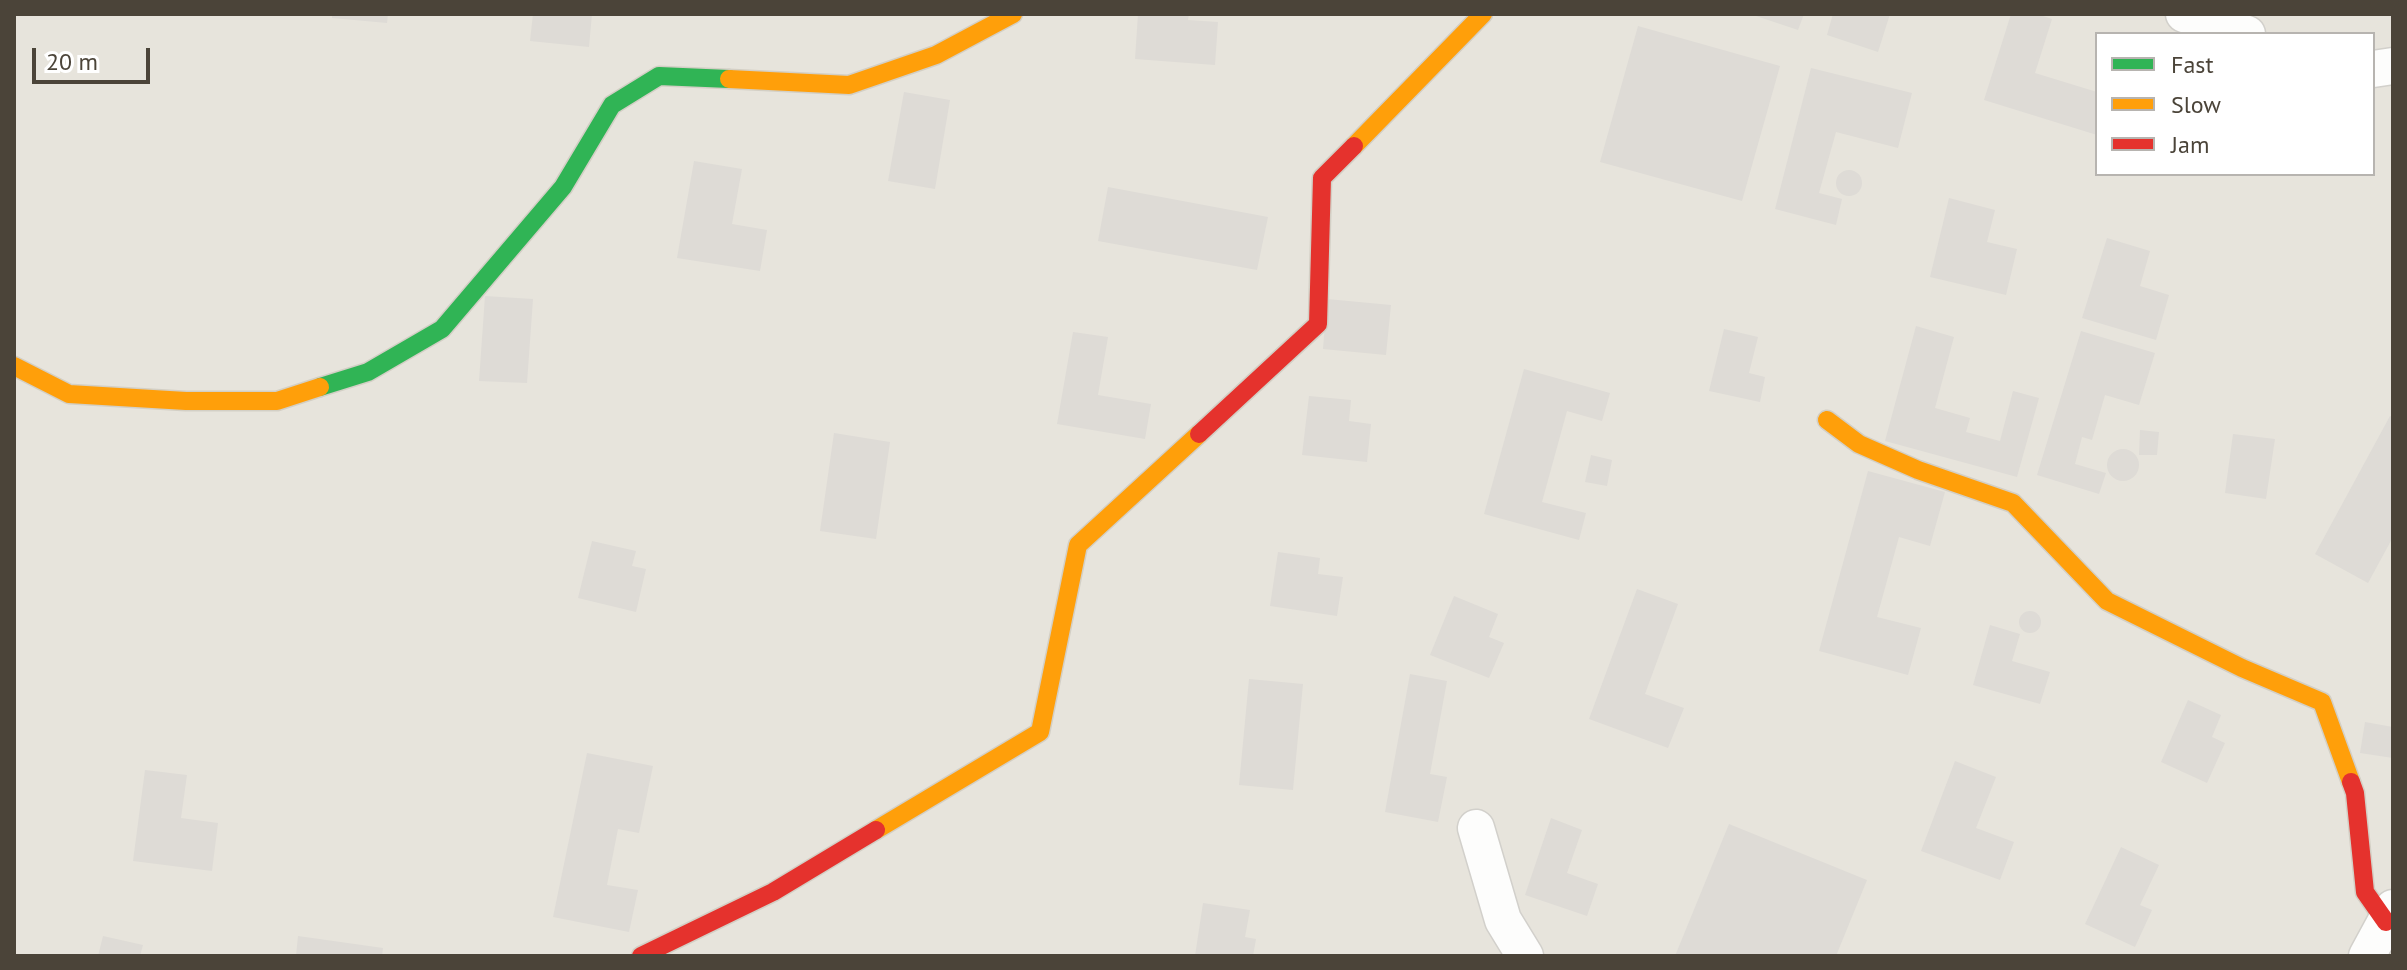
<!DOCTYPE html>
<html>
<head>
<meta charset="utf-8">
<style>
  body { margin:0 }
  #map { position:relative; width:2407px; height:970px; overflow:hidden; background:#f4f2ee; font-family:"PT Sans",sans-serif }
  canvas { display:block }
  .frame { position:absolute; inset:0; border:16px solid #4b4439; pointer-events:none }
  .legend { position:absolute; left:2095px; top:32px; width:280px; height:144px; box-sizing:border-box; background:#fff; border:2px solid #b7b4b0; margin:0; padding:10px 14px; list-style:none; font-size:24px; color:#4b4439 }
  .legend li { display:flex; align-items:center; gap:16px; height:40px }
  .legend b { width:40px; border:2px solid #b7b4b0 }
  .scale { position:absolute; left:32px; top:48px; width:118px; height:36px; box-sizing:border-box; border:4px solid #4b4439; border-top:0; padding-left:10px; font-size:24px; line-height:28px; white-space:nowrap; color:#4b4439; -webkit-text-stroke:6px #fff; paint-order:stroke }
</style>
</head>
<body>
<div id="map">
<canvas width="2407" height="970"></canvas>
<div class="frame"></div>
<ul class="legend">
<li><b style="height:10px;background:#30b455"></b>Fast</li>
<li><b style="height:10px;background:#ff9f0a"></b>Slow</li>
<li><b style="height:10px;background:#e5322d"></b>Jam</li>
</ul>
<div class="scale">20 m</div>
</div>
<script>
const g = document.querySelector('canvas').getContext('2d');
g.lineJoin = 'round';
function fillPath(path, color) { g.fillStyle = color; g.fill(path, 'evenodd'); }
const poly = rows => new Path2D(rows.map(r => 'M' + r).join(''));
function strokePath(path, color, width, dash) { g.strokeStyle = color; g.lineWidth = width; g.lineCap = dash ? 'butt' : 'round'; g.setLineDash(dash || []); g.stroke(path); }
fillPath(poly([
  [14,14,2393,14,2393,956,14,956],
  [2097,34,2373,34,2373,174,2097,174]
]), '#e7e4dc');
fillPath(poly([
  [332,14,388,14,387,23,332,18],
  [533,14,592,14,589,47,530,41],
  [1138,14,1189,14,1188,20,1218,22,1215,65,1135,59],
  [1750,14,1804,14,1798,30],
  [1833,14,1890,14,1878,52,1827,35],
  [2011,14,2037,14,2052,19,2035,73,2097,92,2097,135,1984,100],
  [1638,26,1780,66,1742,201,1600,162],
  [1811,68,1912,93,1898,148,1836,132,1819,193,1842,199,1836,225,1775,209],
  [904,92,950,100,935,189,888,181],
  [694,161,742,169,732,224,767,230,760,271,677,258],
  '1836 183a13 13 0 1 1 26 0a13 13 0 1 1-26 0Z',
  [1108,187,1268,217,1257,270,1098,241],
  [1949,198,1995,210,1987,242,2017,249,2006,295,1930,277],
  [2107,238,2150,251,2140,286,2169,295,2156,340,2082,318],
  [485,296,533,299,527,383,479,381],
  [1327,299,1391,305,1386,355,1323,349],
  [1916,326,1954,337,1935,408,1970,418,1966,432,2000,441,2013,391,2039,398,2017,477,1885,441],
  [1724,329,1758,337,1749,373,1765,377,1760,402,1709,391],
  [2081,331,2155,353,2139,405,2105,395,2092,440,2082,437,2075,464,2106,473,2099,494,2037,475],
  [1073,332,1108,337,1098,395,1151,404,1145,439,1057,424],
  [1524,369,1610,393,1602,421,1567,411,1542,502,1586,513,1579,540,1484,514],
  [1309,396,1351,400,1349,421,1371,424,1367,462,1302,455],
  [2390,416,2393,418,2393,537,2368,583,2315,554],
  [2140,430,2159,432,2157,455,2139,455],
  [834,433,890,442,876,539,820,531],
  [2233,434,2275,439,2266,499,2225,493],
  '2107 465a16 16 0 1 1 32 0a16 16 0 1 1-32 0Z',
  [1591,455,1612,460,1607,486,1585,482],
  [1868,471,1945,492,1930,546,1899,537,1877,617,1921,628,1908,675,1819,651],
  [592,541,636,551,632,566,646,569,636,612,578,598],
  [1278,552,1320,558,1318,574,1343,577,1337,616,1270,606],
  [1637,589,1678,604,1645,694,1684,708,1668,748,1589,719],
  [1454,596,1498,614,1489,637,1504,643,1489,678,1430,655],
  '2019 622a11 11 0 1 1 22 0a11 11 0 1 1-22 0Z',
  [1990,625,2020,634,2012,661,2050,672,2040,704,1973,685],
  [1410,674,1447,681,1430,774,1447,777,1438,822,1385,812],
  [1249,679,1303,684,1293,790,1239,785],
  [2188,700,2221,715,2212,737,2225,743,2207,783,2161,762],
  [2365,722,2393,727,2393,758,2360,753],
  [587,753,653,766,639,833,618,829,607,885,638,890,629,932,553,917],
  [1955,761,1996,777,1976,828,2014,842,2000,880,1921,851],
  [145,770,187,775,181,818,218,823,212,871,133,861],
  [1551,818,1582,830,1567,873,1598,884,1587,916,1525,895],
  [1729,824,1867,880,1836,956,1675,956],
  [2121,847,2159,865,2140,905,2152,910,2135,947,2085,924],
  [1203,903,1250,910,1245,937,1256,939,1253,956,1195,956],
  [103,936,143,945,140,956,98,956],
  [298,936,383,948,382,956,296,956]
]), '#dedbd6');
const street = poly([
  [2184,14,2247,34],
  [2373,69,2393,66],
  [1476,828,1503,920,1525,956],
  [2367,956,2393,908]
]);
const fast = poly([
  [320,387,368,372,442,329,563,187,612,105,659,76,729,79]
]);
const slow = poly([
  [729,79,849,85,936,55,1013,14],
  [1354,146,1483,14],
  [14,366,69,394,186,401,277,401,320,387],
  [1827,420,1859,444,1918,470,2013,503,2107,601,2242,668,2322,702,2351,782],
  [876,830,1040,732,1078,545,1199,434]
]);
const jam = poly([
  [1199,434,1318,324,1322,178,1354,146],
  [2351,782,2355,793,2365,892,2386,922],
  [641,956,773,892,876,830]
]);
strokePath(street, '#d2d0cb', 39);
strokePath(fast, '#d3cfc5', 21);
strokePath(slow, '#d3cfc5', 21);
strokePath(jam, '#d3cfc5', 21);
strokePath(street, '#fdfdfc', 36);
strokePath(fast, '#30b455', 18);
strokePath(slow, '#ff9f0a', 18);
strokePath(jam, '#e5322d', 18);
</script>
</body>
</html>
